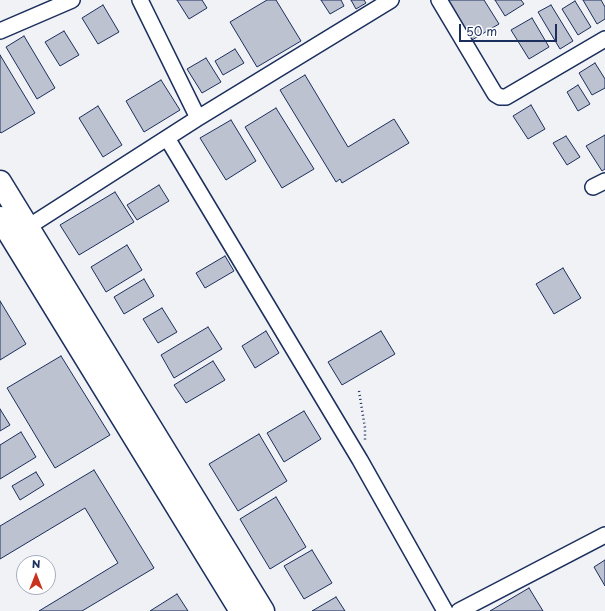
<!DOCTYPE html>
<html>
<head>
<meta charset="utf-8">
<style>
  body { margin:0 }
  #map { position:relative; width:605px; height:611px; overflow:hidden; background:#f1f2f5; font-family:"Playpen Sans",sans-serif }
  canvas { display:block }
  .north { position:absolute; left:16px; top:555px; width:40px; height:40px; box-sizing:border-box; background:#fff; border:1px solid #a4acbf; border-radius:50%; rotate:0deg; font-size:11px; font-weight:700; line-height:16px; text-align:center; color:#1b2f5e }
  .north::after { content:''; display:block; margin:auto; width:14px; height:18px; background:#c8321e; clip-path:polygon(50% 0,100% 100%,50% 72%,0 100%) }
  .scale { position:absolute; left:459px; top:24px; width:98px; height:18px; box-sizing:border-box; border:2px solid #1b2f5e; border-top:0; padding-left:5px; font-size:12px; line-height:14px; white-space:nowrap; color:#1b2f5e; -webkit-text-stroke:3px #fff; paint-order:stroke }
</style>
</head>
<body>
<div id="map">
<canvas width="605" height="611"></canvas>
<div class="north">N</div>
<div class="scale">50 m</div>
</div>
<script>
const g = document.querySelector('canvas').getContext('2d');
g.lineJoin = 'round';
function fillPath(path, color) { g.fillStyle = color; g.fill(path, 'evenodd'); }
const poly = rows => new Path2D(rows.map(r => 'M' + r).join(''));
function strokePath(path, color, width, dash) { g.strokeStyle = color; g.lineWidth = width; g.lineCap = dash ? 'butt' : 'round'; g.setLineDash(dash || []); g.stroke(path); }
const building = poly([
  [177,0,202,0,207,8,189,19,177,0],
  [267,0,276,0,301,41,257,67,230,22,267,0],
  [321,0,341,0,344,6,330,14,321,0],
  [351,0,364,0,366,3,356,9,351,0],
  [448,0,484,0,499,24,472,40,448,0],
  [495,0,521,0,524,4,505,16,495,0],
  [583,0,601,0,605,7,605,19,597,24,583,0],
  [575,1,591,27,578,35,562,9,575,1],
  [103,5,119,32,98,44,82,18,103,5],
  [551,5,573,41,560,49,538,12,551,5],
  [532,18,549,47,529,59,511,30,532,18],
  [64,31,79,55,60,66,45,42,64,31],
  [24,36,55,88,37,99,6,47,24,36],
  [235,49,244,63,223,75,215,61,235,49],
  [0,55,35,113,1,133,0,132,0,55],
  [206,58,221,82,202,93,187,69,206,58],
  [595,63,605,79,605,88,592,95,579,73,595,63],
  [305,75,348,147,394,119,409,143,342,183,340,179,336,182,280,90,305,75],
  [161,80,180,110,144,132,126,101,161,80],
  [578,85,590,104,578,111,567,92,578,85],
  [531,105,545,129,528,139,513,116,531,105],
  [98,106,122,145,103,157,79,118,98,106],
  [276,108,314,169,282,188,245,127,276,108],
  [231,120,256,161,226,180,200,138,231,120],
  [605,135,605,169,602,171,586,146,605,135],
  [566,136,580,157,567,165,553,143,566,136],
  [159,185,169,201,137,220,127,205,159,185],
  [115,192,134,222,79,255,60,225,115,192],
  [127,245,142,270,106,292,91,267,127,245],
  [225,256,234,271,205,288,196,273,225,256],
  [563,268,581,298,554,314,536,284,563,268],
  [144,279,154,296,124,314,114,297,144,279],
  [0,301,26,344,0,360,0,301],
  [162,308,177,332,158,343,143,319,162,308],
  [208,327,222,349,174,378,161,355,208,327],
  [266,331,279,353,255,368,242,346,266,331],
  [381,331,395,354,342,385,328,362,381,331],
  [61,356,110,435,55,468,7,388,61,356],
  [213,361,225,380,186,403,174,385,213,361],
  [0,409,10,425,0,431,0,409],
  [304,411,321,439,284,462,267,433,304,411],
  [21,432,36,457,0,479,0,445,21,432],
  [259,434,287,481,238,511,209,464,259,434],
  [94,470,154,568,82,611,39,611,118,563,85,508,0,559,0,526,94,470],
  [36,472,44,485,20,500,12,486,36,472],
  [276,497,306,547,270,569,240,519,276,497],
  [312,550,332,583,304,599,284,566,312,550],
  [605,560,605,586,594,567,605,560],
  [529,588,543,611,490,611,529,588],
  [177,594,188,611,150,611,177,594],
  [336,597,345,611,312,611,336,597]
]);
fillPath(building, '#bcc2d0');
strokePath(building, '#1b2f5e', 1);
const minor = poly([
  [140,0,198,118],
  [439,0,495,94,500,97,506,97,605,39],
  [0,31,72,0],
  [167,138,360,460,445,611],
  [593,187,605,181],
  [28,227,198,118,391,0],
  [459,611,605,535]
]);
const primary = poly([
  [0,182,263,611],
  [0,218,241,611]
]);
strokePath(minor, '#1b2f5e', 18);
strokePath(primary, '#1b2f5e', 25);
strokePath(poly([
  [359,391,365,428,365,441]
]), '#1b2f5e', 2.5, [1, 3]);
strokePath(minor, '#fff', 15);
strokePath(primary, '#fff', 22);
</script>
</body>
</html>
